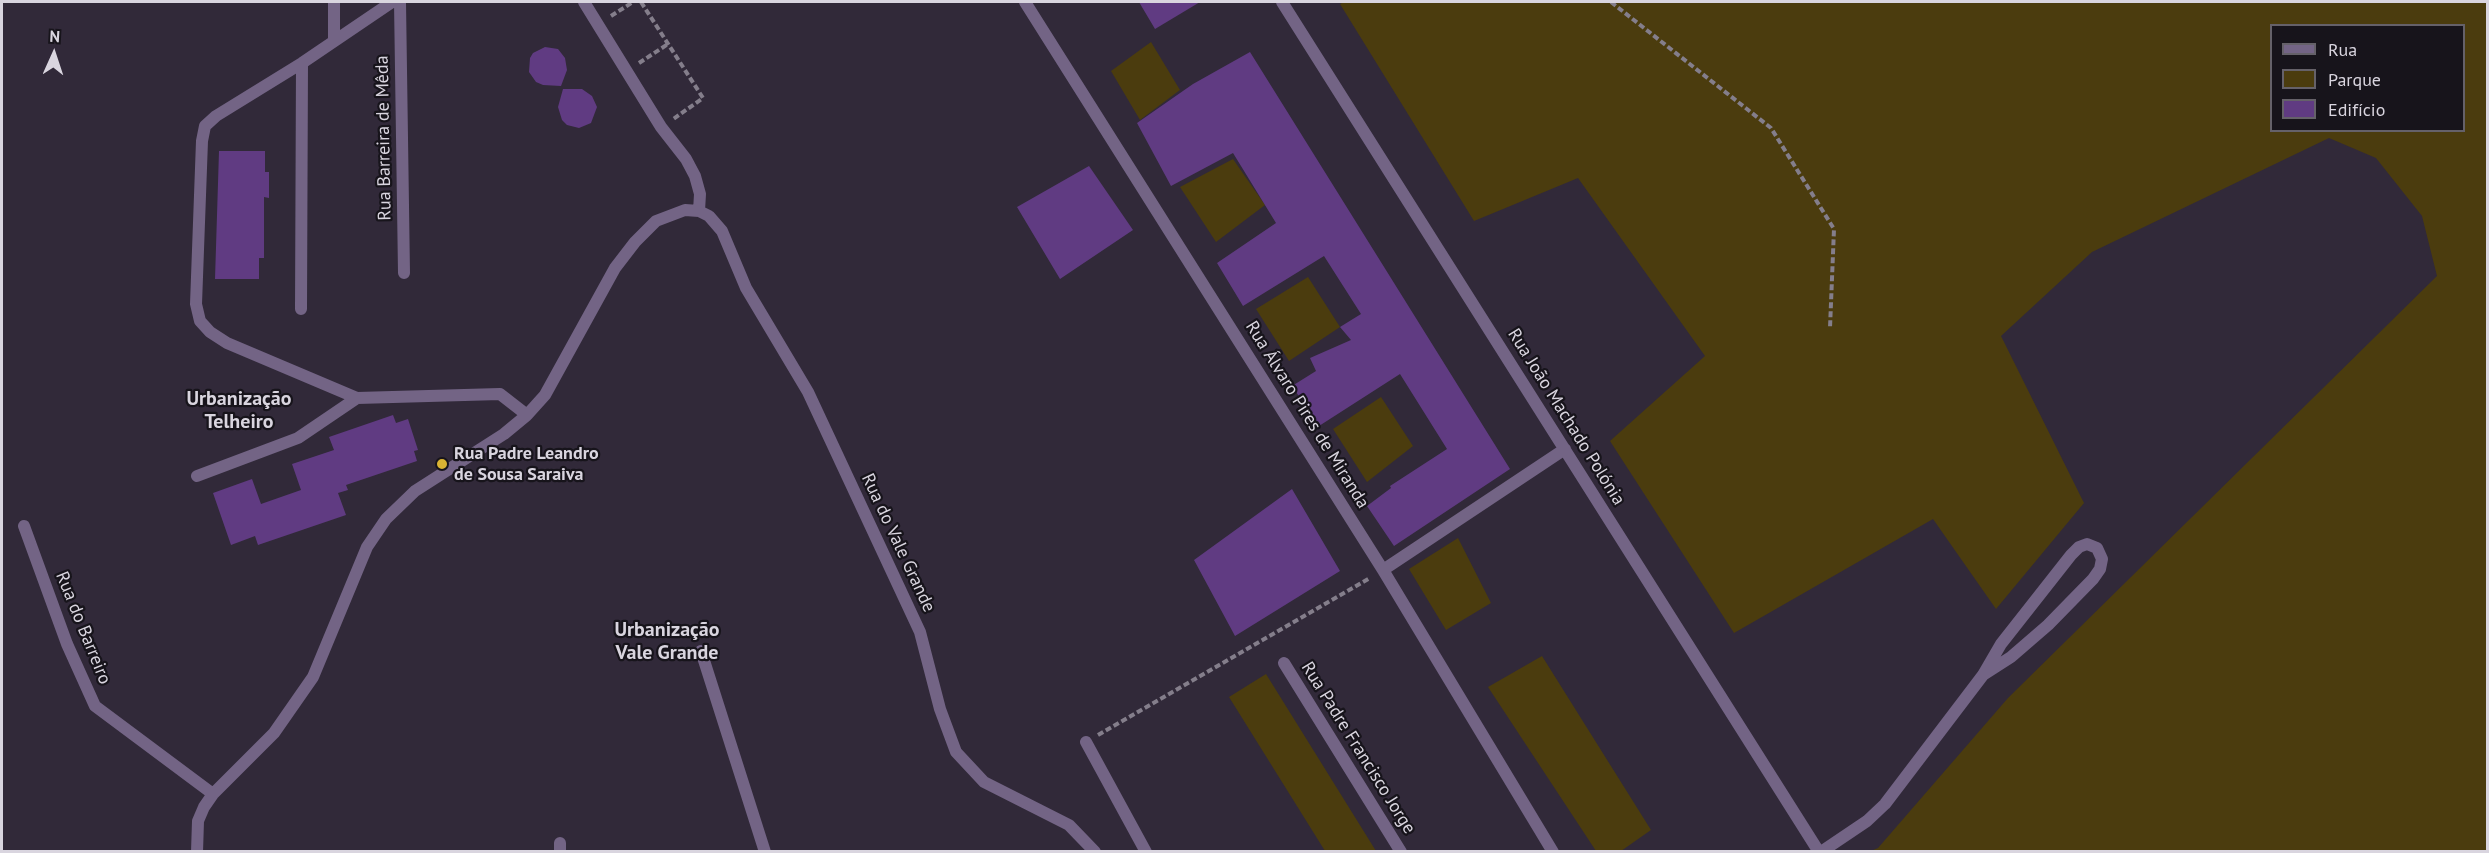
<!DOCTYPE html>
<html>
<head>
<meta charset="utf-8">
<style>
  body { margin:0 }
  #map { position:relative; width:2489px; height:853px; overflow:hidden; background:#312939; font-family:"PT Sans",sans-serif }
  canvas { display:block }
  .frame { position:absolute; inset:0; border:3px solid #d9d5df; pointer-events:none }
  .legend { position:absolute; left:2270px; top:24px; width:195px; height:108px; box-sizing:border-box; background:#17141b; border:2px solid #656169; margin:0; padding:8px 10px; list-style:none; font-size:18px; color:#d9d5df }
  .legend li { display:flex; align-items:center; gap:12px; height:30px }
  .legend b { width:30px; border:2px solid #656169 }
  .north { position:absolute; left:24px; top:24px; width:60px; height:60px; -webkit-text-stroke:4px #17141b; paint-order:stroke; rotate:3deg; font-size:16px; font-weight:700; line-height:24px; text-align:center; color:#d9d5df }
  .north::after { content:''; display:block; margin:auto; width:21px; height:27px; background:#d9d5df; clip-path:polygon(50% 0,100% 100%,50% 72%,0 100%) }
</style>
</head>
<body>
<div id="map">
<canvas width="2489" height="853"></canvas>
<div class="frame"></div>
<ul class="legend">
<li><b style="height:8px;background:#736485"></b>Rua</li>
<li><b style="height:16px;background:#4b3c0e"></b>Parque</li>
<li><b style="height:16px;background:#603b82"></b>Edifício</li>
</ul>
<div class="north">N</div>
</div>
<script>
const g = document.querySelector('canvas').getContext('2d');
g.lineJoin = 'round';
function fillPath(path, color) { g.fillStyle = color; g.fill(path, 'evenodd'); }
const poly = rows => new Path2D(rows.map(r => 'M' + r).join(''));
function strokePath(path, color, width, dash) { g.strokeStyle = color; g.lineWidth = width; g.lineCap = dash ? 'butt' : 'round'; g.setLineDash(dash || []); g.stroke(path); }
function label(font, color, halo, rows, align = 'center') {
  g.font = font + ' "PT Sans",sans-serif'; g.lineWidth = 4.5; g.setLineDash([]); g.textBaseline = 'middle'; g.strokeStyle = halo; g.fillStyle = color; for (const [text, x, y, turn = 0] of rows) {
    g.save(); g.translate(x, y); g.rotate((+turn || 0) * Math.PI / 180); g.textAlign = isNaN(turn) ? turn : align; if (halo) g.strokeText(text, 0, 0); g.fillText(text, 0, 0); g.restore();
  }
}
fillPath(poly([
  [1344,2,2487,2,2487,851,1871,851,1878,848,2008,698,2437,276,2422,216,2376,158,2329,138,2092,252,2001,336,2084,503,1996,609,1933,519,1734,633,1610,441,1705,356,1578,178,1474,221,1340,4],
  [2272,26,2464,26,2464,130,2272,130],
  [1151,42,1180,90,1140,120,1111,71],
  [1233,159,1265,205,1216,242,1180,187],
  [1308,277,1340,327,1289,361,1256,309],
  [1381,397,1413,446,1367,482,1333,429],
  [1458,538,1491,603,1446,630,1409,569],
  [1542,656,1651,830,1621,851,1596,851,1488,687],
  [1266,674,1376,851,1325,851,1229,697]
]), '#4b3c0e');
fillPath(poly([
  [1139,2,1200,2,1155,29],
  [545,47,558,49,565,58,567,70,561,86,543,85,536,82,529,72,530,58,533,53],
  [1250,52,1510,469,1394,546,1367,506,1391,488,1390,486,1447,449,1400,374,1319,426,1292,386,1316,371,1310,358,1351,340,1340,327,1361,314,1324,256,1243,306,1217,263,1276,223,1233,153,1171,186,1137,123,1193,84],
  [563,89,582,89,592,96,597,107,591,123,579,128,567,125,562,120,558,107],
  [219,151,265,151,265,172,269,172,269,198,264,197,264,258,259,258,259,279,215,279],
  [1089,166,1133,230,1060,279,1017,207],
  [393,415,396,423,408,419,418,450,414,451,417,461,346,485,348,490,338,493,346,515,258,545,255,536,231,545,213,493,252,479,261,504,301,490,292,464,334,450,329,437],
  [1292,489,1340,571,1235,636,1194,560]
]), '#603b82');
strokePath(poly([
  [641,2,703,98,672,120],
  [1611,2,1771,128,1834,229,1830,328],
  [611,16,633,2],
  [639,63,668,44],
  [1098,735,1370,578]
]), '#847e8b', 4, [6, 3]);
strokePath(poly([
  [334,2,334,40],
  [400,2,404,273],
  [584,2,661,127,686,159,695,176,700,194,699,211],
  [1025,2,1383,570,1553,852],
  [1282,2,1819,852],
  [301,309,302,63],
  [357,398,227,343,210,332,200,321,196,304,202,141,205,126,216,116,302,63,392,2],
  [197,476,298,438,357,398,500,394,527,415],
  [24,526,67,644,95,706,213,794],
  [1383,570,1565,449],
  [701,651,765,852],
  [1284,663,1401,852],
  [1086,742,1146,852],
  [197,852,198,821,204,807,213,794,274,733,313,677,367,547,386,519,415,491,504,434,527,415,545,395,615,268,635,242,656,221,685,210,699,211,709,216,722,231,746,288,808,392,920,632,940,709,956,752,984,782,1069,825,1095,852],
  [560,852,560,843],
  [1821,852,1867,821,1885,804,1983,675,2001,644,2071,555,2079,547,2087,544,2097,548,2102,559,2100,569,2093,579,2048,625,2011,657,1983,675]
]), '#736485', 12);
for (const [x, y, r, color] of [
  [442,464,6,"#dab333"]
]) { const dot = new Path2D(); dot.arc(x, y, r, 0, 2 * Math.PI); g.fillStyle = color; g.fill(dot); strokePath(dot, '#17141b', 2); }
label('18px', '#d9d5df', '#17141b', [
  ["Rua Barreira de Mêda",384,138,-91],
  ["Rua Álvaro Pires de Miranda",1307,415,58],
  ["Rua João Machado Polónia",1566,417,58],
  ["Rua do Vale Grande",898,543,65],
  ["Rua do Barreiro",83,628,68],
  ["Rua Padre Francisco Jorge",1358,748,58]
]);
label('bold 18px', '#d9d5df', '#17141b', [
  ["Rua Padre Leandro",454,454],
  ["de Sousa Saraiva",454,475]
], 'left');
label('bold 20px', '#d9d5df', '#17141b', [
  ["Urbanização",239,399],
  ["Telheiro",239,422],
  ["Urbanização",667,630],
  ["Vale Grande",667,653]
]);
</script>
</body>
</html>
